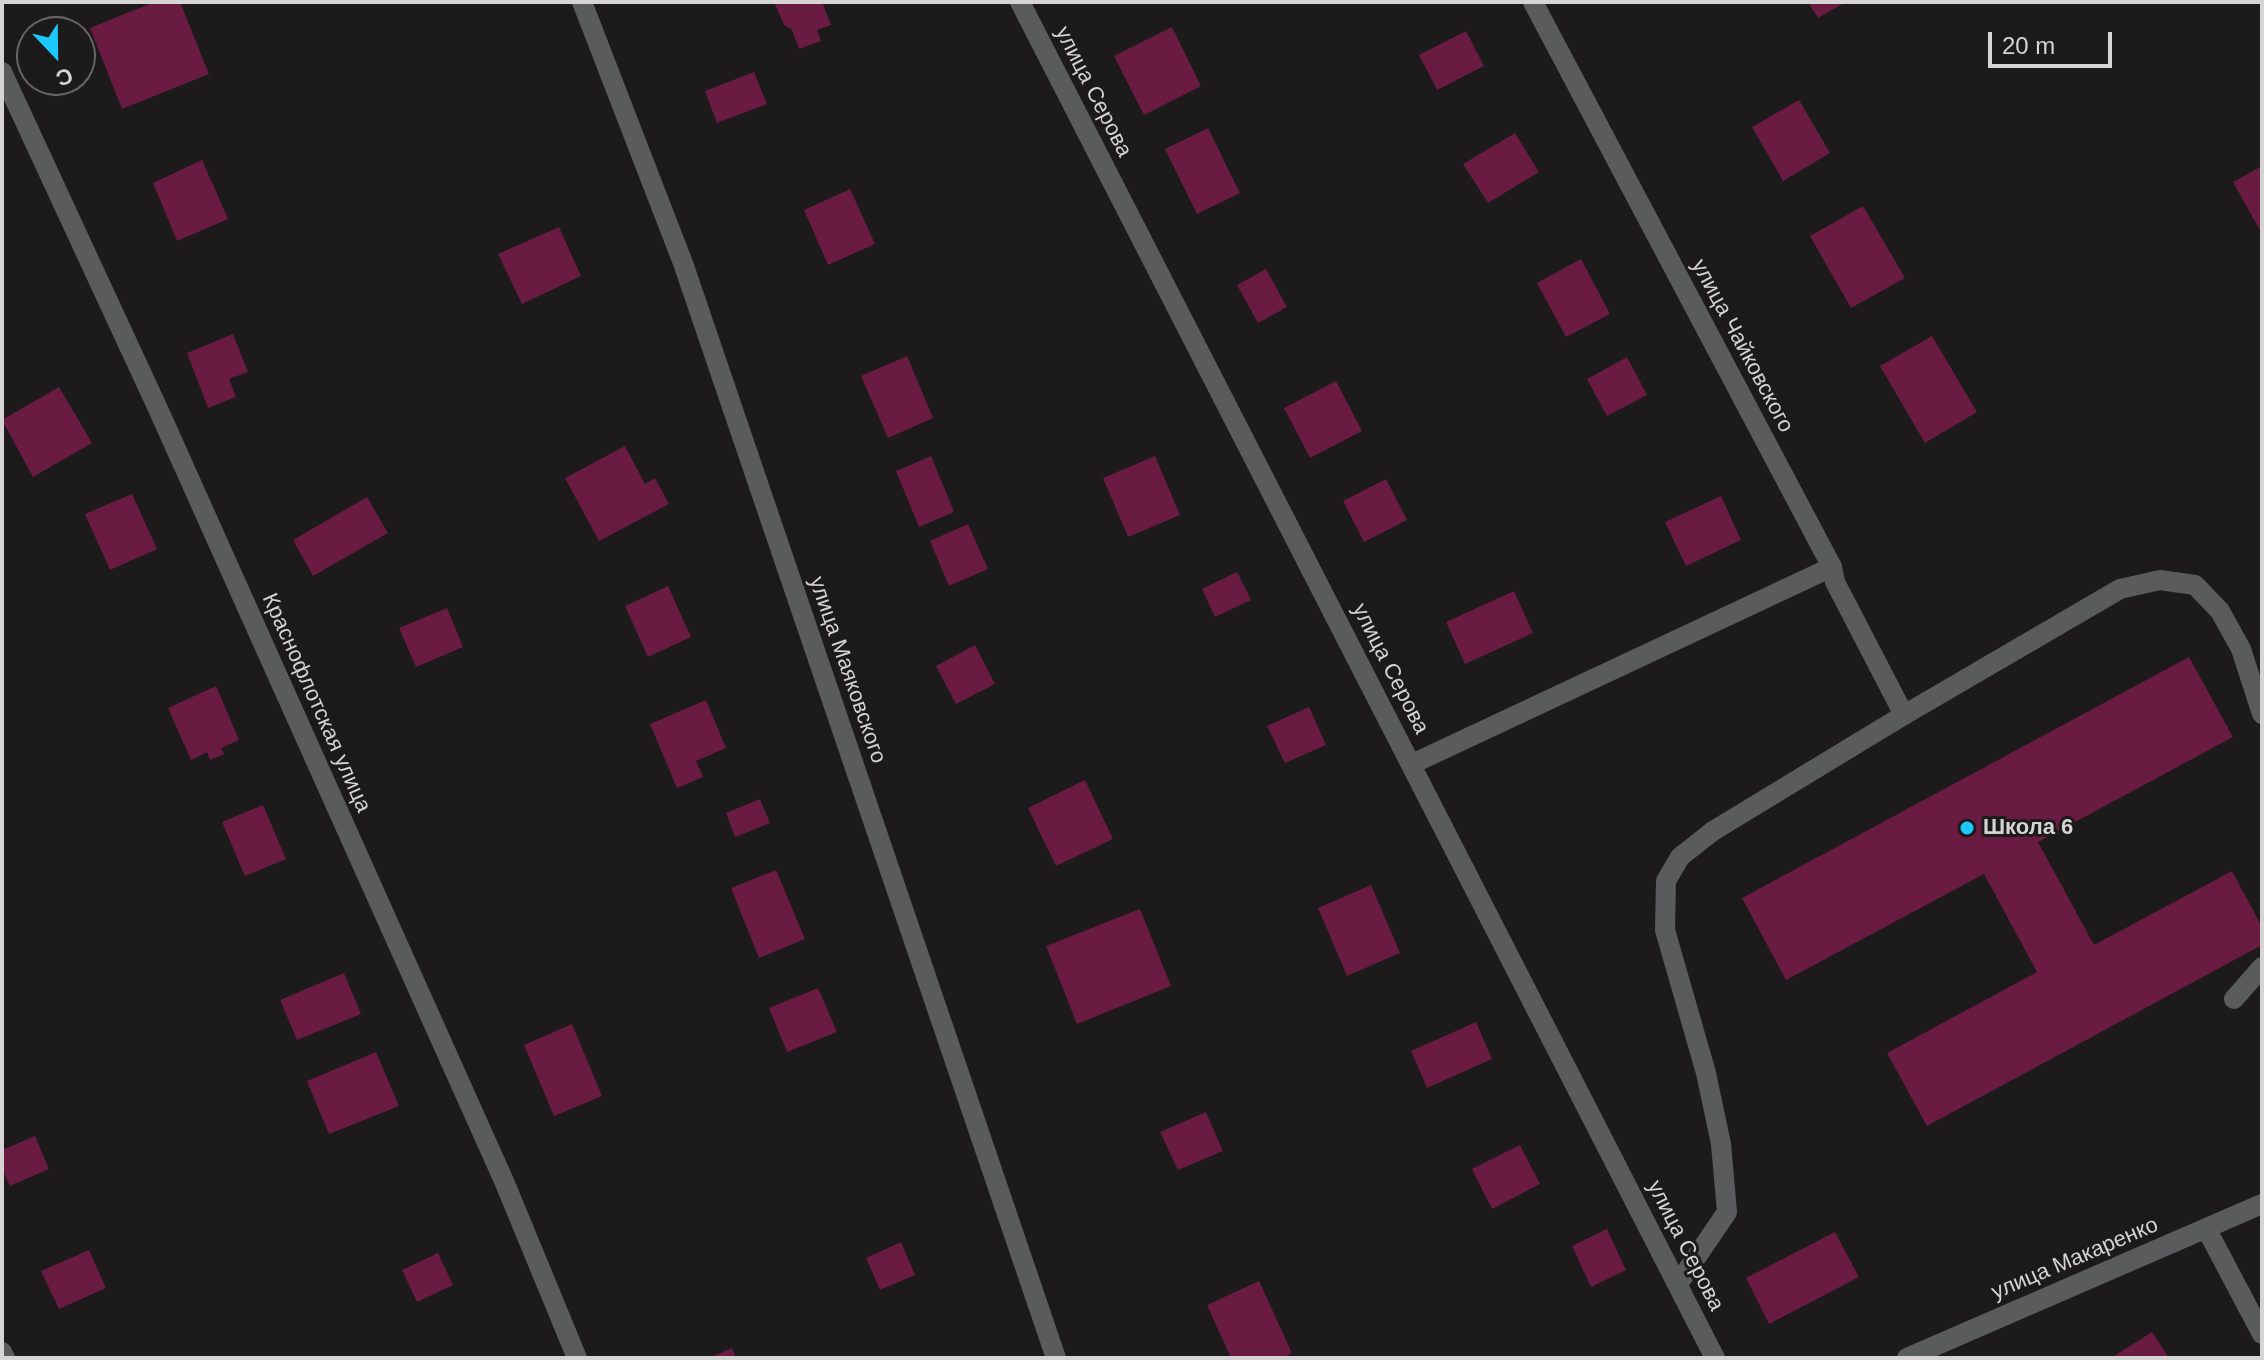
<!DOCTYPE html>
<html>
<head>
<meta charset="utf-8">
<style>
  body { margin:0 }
  #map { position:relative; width:2264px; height:1360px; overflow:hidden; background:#1d1a1b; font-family:Arial,sans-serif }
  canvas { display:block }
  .frame { position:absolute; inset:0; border:4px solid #d5d3d4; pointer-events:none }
  .north { position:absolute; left:16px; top:16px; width:80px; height:80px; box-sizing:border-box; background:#1d1a1b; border:2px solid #676465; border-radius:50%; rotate:158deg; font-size:22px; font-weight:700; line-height:32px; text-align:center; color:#d5d3d4 }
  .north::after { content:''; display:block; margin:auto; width:28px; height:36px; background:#1dc9fc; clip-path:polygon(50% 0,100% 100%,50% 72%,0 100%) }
  .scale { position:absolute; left:1988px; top:32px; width:124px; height:36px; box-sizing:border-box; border:4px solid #d5d3d4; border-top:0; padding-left:10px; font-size:24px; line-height:28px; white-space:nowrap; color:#d5d3d4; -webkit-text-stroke:6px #1d1a1b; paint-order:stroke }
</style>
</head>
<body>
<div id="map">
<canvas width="2264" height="1360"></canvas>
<div class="frame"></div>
<div class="north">С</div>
<div class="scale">20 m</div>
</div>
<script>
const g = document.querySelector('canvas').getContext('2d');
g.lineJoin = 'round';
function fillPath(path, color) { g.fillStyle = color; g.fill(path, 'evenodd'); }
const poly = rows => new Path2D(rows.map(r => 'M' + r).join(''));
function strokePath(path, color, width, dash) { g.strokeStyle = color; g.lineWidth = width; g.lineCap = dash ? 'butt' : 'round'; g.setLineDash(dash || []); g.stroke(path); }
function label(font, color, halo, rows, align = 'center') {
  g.font = font + ' Arial,sans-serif'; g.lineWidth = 6; g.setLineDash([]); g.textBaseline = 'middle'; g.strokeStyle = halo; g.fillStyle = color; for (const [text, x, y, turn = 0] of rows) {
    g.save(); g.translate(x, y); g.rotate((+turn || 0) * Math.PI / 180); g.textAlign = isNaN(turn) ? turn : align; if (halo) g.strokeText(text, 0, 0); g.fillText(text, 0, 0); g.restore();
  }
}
fillPath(poly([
  [154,2,180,2,209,74,122,109,90,28],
  [774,2,822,2,831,25,817,30,821,41,799,49,792,30,784,25],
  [1808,2,1846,2,1818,18],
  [1172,27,1201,86,1144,115,1114,56],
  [1466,31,1484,66,1437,90,1419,55],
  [754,72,767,104,717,123,705,91],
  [1799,100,1830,153,1783,181,1752,127],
  [1208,128,1240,193,1197,214,1165,149],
  [1515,133,1539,172,1488,203,1463,164],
  [202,160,228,219,177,241,153,183],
  [2262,166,2262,234,2233,182],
  [850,189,875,244,828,265,804,210],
  [1863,206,1905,278,1851,308,1810,236],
  [559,227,581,276,522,304,498,254],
  [1581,259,1610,314,1566,337,1537,283],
  [1266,269,1287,307,1258,323,1237,285],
  [233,334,248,372,229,379,236,397,208,408,187,353],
  [1932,336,1977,412,1925,443,1880,366],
  [907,356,933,418,888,438,861,376],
  [1627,357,1647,395,1607,416,1587,379],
  [1336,381,1362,431,1310,458,1284,408],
  [59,387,92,443,33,477,2,420],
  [625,446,645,484,655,478,669,504,599,541,565,478],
  [931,456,954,512,919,527,896,471],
  [1155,456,1180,515,1128,537,1103,478],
  [1386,479,1407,520,1364,542,1343,501],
  [132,494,157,549,110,570,85,514],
  [1721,496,1741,540,1686,566,1665,522],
  [367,497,388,533,313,576,293,540],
  [968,524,988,569,949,586,930,541],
  [1237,572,1251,600,1215,617,1202,589],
  [668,586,691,637,648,657,625,606],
  [1514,591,1533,633,1465,664,1446,622],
  [447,608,463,647,416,667,399,628],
  [975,645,995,684,956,704,936,666],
  [2189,657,2233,737,2038,842,2094,945,2232,871,2262,927,2262,945,1927,1126,1887,1053,2037,972,1984,874,1786,980,1742,898],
  [216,686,239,740,221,748,224,754,210,760,207,752,191,760,168,708],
  [706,700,726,748,696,761,703,777,677,788,650,724],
  [1309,707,1326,745,1285,763,1267,726],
  [1085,780,1113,839,1056,866,1028,808],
  [760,799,770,823,735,837,726,813],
  [263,805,286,859,245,876,222,822],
  [776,870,805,939,759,958,731,888],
  [1371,885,1400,953,1347,976,1318,908],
  [1140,909,1171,986,1077,1024,1046,946],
  [344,973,361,1014,297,1040,280,1000],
  [818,988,837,1032,787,1052,769,1008],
  [1476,1022,1492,1059,1427,1088,1411,1051],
  [572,1024,602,1096,554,1116,524,1045],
  [376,1052,399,1106,329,1134,307,1081],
  [1206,1112,1223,1151,1178,1170,1160,1132],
  [35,1136,49,1169,10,1186,2,1169,2,1150],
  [1520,1145,1540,1184,1492,1209,1472,1169],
  [1607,1229,1626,1270,1591,1287,1572,1246],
  [1835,1232,1859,1277,1769,1324,1746,1278],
  [901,1242,915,1275,880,1290,866,1258],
  [89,1250,106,1288,59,1309,41,1271],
  [438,1253,453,1285,417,1302,402,1270],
  [1259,1281,1292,1353,1282,1358,1231,1358,1207,1305],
  [2152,1332,2169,1358,2111,1358],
  [732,1348,736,1358,709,1358]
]), '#691b42');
strokePath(poly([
  [1412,764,1832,567],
  [2234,999,2262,967],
  [1678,1284,1727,1212,1721,1144,1706,1073,1665,930,1666,881,1680,857,1713,831,1904,715,2120,589,2160,580,2195,585,2220,611,2241,649,2262,714]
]), '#595b5c', 20);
strokePath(poly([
  [582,2,683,263,1056,1358],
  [1020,2,1715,1358],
  [1533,2,1832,567,1835,582,1904,715],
  [2,72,159,411,504,1181,577,1358],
  [2207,1230,2262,1334],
  [2,1352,5,1358],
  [1907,1358,2262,1204]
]), '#595b5c', 20);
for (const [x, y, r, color] of [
  [1967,828,8,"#1dc9fc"]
]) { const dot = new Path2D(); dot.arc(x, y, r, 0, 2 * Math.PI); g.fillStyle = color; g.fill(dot); strokePath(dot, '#1d1a1b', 3); }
label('22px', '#d5d3d4', '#1d1a1b', [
  ["улица Серова",1093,92,63],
  ["улица Чайковского",1742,346,62],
  ["улица Серова",1390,669,63],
  ["улица Маяковского",847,670,71],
  ["Краснофлотская улица",316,703,66],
  ["улица Серова",1685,1246,63],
  ["улица Макаренко",2075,1259,-23]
]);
label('bold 22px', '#d5d3d4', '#1d1a1b', [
  ["Школа 6",1983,828]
], 'left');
</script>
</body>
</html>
